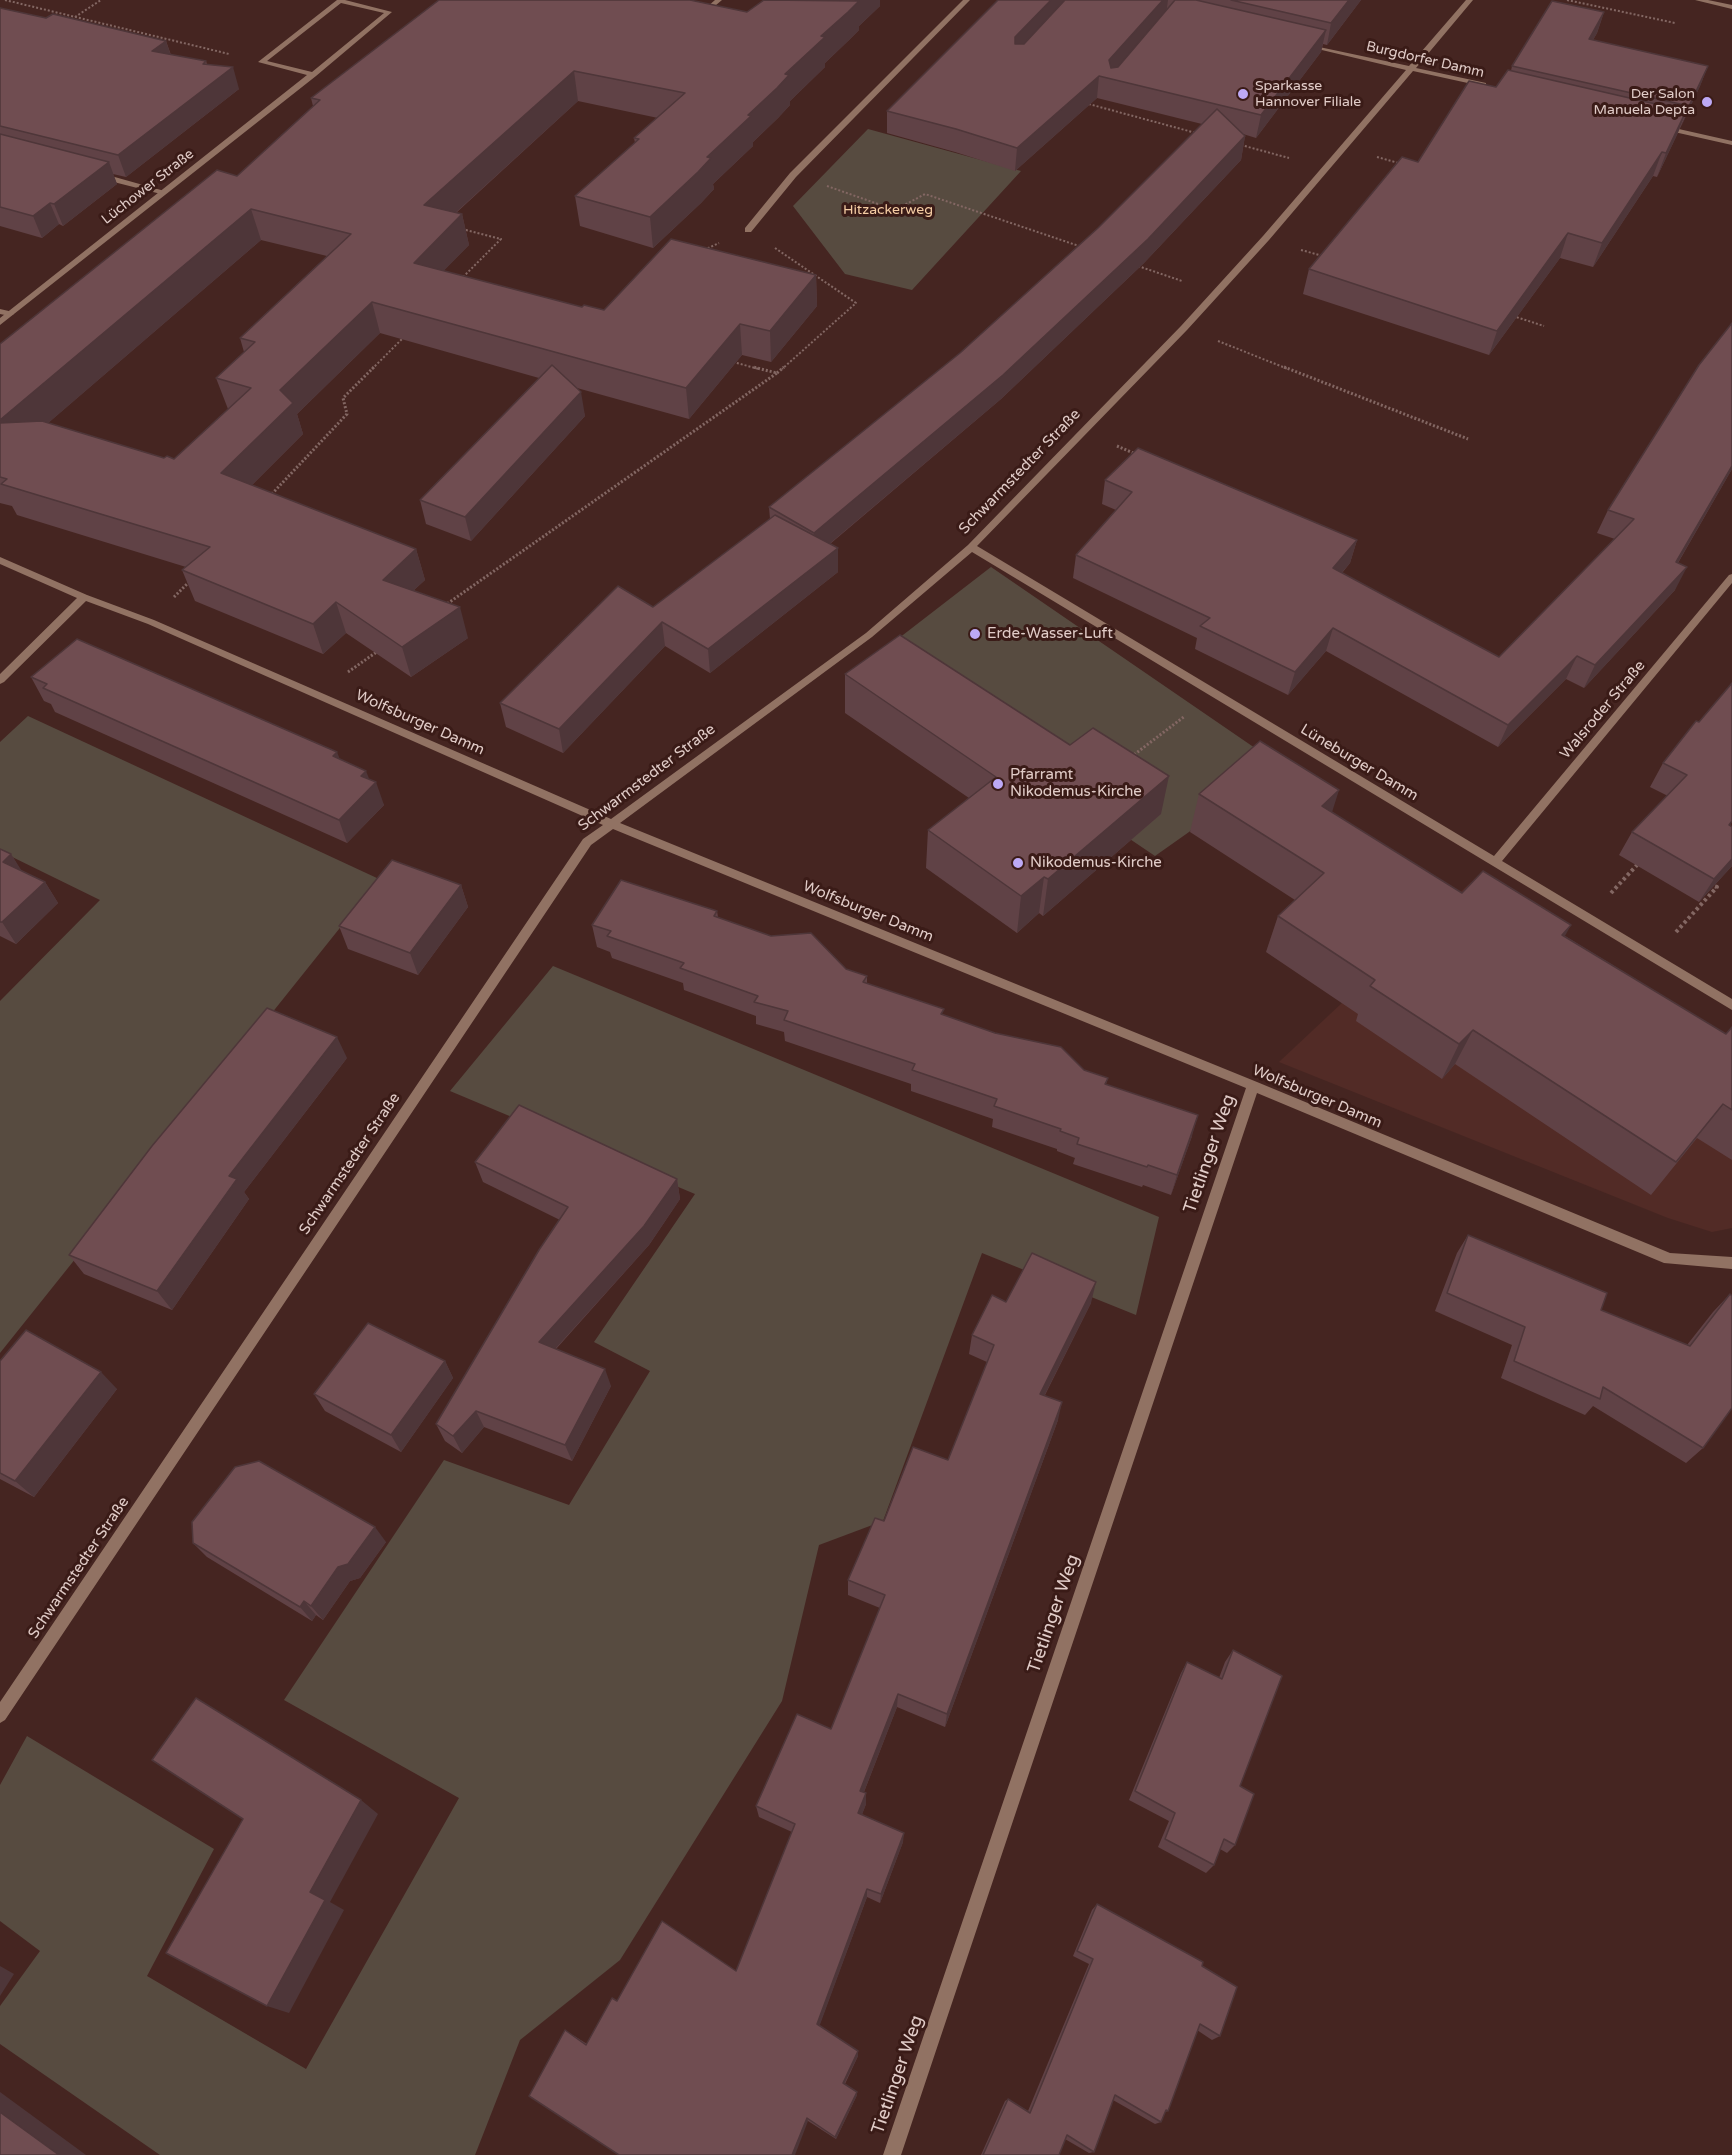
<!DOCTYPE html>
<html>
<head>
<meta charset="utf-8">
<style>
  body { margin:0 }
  canvas { display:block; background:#452521 }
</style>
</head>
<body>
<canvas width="1732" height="2155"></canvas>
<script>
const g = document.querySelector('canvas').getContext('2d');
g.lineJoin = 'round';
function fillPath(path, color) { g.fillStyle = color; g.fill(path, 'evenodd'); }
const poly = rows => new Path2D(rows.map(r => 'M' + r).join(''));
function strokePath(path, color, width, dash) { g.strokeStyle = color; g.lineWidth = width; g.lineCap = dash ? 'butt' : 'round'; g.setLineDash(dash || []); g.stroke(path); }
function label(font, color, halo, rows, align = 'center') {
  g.font = font + ' "Varela Round",sans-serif'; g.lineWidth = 6; g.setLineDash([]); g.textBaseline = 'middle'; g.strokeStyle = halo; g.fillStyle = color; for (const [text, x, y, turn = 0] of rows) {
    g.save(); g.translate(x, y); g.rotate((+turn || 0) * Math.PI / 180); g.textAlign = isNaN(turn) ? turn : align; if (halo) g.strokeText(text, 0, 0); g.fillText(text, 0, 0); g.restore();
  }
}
fillPath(poly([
  [1471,882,1732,1045,1732,1228,1712,1232,1668,1218,1279,1062]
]), '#522b26');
fillPath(poly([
  [868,129,1021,171,912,290,845,274,793,206],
  [991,567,1271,759,1189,832,1155,856,868,662],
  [28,716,379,879,0,1353,0,1001,100,900,0,851,0,742],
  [553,966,1159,1217,1136,1315,982,1253,883,1521,819,1545,782,1701,620,1960,520,2040,475,2155,160,2155,0,2044,0,2006,40,1951,0,1921,0,1785,27,1736,214,1849,147,1976,306,2069,459,1798,284,1700,444,1460,569,1505,650,1371,594,1342,695,1194,450,1091]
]), '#574b40');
strokePath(poly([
  [5,0,229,54],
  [1567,0,1675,23],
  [75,17,101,0],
  [1085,103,1196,133],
  [1241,145,1289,158],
  [1377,157,1402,164],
  [827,186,895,210,925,194,1082,247],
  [462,229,501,239,462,278],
  [775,248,856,303,782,369],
  [704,250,719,243],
  [1301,250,1323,256],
  [1138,266,1182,281],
  [1513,316,1544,326],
  [1218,341,1288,369],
  [733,362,759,369],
  [372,369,404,337]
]), '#836763', 2, [2, 2]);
strokePath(poly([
  [1284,367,1468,439],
  [777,373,784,367],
  [1117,446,1138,455],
  [269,497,347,414,343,398,374,367],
  [174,597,190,581],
  [444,606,777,373,753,367],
  [348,672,378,651],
  [1131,757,1185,716]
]), '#836763', 3, [2, 2]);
strokePath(poly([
  [1611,893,1637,865],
  [1676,932,1717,887,1714,886]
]), '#836763', 4, [3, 3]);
fillPath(poly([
  [715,0,722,0,703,16,699,16,699,14,715,0],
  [98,174,104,174,168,192,161,194,98,178,98,174],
  [0,309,13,312,14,314,10,316,0,314,0,309]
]), '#917263');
fillPath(poly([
  [337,0,345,0,392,12,316,76,0,325,0,318,307,75,258,62,337,0],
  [341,3,384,13,312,72,267,61,341,3],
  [963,0,970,0,796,177,751,232,745,232,745,228,790,173,963,0],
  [1466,0,1473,0,1416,68,1486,83,1486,87,1413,71,1269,240,1187,330,977,546,1494,856,1729,575,1732,574,1732,583,1502,861,1732,999,1732,1010,972,552,872,637,620,823,1257,1082,1670,1253,1732,1257,1732,1269,1664,1263,1257,1093,901,2155,883,2155,1246,1088,613,829,591,845,5,1720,0,1723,0,1702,583,839,603,825,148,624,86,601,4,682,0,684,0,674,77,598,0,564,0,557,87,595,154,620,611,819,866,633,968,545,1181,326,1263,236,1406,70,1305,46,1305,44,1409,66,1466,0],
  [1661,125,1732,141,1732,145,1661,129,1661,125]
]), '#917263');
fillPath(poly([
  [1695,0,1708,0,1732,5,1732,9,1695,0]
]), '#917263');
fillPath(poly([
  [764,0,880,0,880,6,859,26,859,30,848,41,825,63,825,67,790,101,790,105,778,118,753,142,753,146,713,184,714,189,701,203,653,248,580,226,575,196,635,143,634,138,658,118,578,101,456,213,462,214,469,245,443,271,582,307,604,310,816,275,817,306,771,362,742,355,689,419,577,388,585,416,471,541,426,524,420,500,539,378,380,333,297,414,303,434,252,485,416,549,425,580,414,590,468,638,411,677,346,633,323,654,195,601,182,570,186,567,17,515,12,506,0,503,0,344,237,176,313,106,311,98,747,12],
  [261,240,327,256,240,338,244,352,216,378,228,409,174,459,164,458,48,423],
  [998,0,1361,0,1327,45,1323,44,1321,52,1256,138,1243,134,1245,136,1241,160,1144,263,1001,399,830,544,838,572,710,673,665,646,563,753,506,727,500,703,653,607,770,519,769,507,960,353,1098,228,1202,124,1097,98,1015,171,955,152,887,133,887,111],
  [0,8,46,18,166,41,171,55,206,61,207,64,239,89,126,177,113,174,117,184,63,226,59,224,42,238,0,226],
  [1604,12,1597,33,1593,40,1708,66,1700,86,1657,177,1653,176,1593,267,1560,258,1489,355,1303,294,1309,269,1418,162,1496,87,1511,71,1512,66],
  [1732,323,1732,469,1678,563,1675,590,1584,688,1566,679,1498,747,1326,651,1288,695,1195,649,1197,638,1073,578,1076,555,1116,510,1102,504,1105,480,1357,540,1350,563,1342,573,1499,657,1615,539,1597,533,1608,510],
  [845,674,1161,814,1043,916,1039,913,1017,933,926,868,928,830,969,798,845,713],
  [31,677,340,759,369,779,384,805,347,843,55,712,51,704,44,701],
  [1699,722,1731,826,1732,827,1732,866,1699,902,1619,855,1632,832,1668,796,1650,787,1663,763],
  [1199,794,1332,812,1462,893,1565,936,1726,1034,1732,1027,1732,1160,1697,1138,1651,1195,1455,1064,1442,1079,1356,1021,1358,1014,1266,952,1278,916,1295,900,1190,832],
  [0,849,11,854,21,871,45,882,58,903,16,944,0,936],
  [461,885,468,907,418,975,348,949,339,926],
  [717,911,718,917,846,969,867,976,867,983,944,1015,1084,1070,1108,1078,1106,1084,1192,1136,1171,1195,1143,1185,1142,1187,1073,1164,1075,1158,1057,1151,1057,1149,992,1127,993,1119,911,1091,911,1084,785,1041,784,1032,756,1024,756,1016,684,990,683,983,612,958,610,952,597,947,592,925],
  [347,1058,244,1192,249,1199,172,1310,84,1274,69,1255],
  [475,1162,677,1179,680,1199,649,1245,556,1349,611,1386,572,1461,484,1427,462,1453,445,1441,436,1424,560,1220,483,1182],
  [1468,1235,1601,1310,1687,1345,1713,1312,1730,1294,1703,1448,1686,1463,1593,1406,1585,1415,1501,1378,1512,1345,1435,1311,1457,1253],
  [1006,1302,1091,1303,1045,1395,1058,1420,945,1727,897,1707,864,1792,866,1793,866,1804,862,1814,903,1842,880,1903,867,1897,819,2026,858,2056,845,2084,857,2095,836,2139,808,2121,619,2155,573,2035,587,2044,617,2001,736,1971,792,1832,759,1817,756,1806,831,1729,880,1608,848,1595,848,1580,884,1521,948,1460,987,1362,969,1354,972,1335],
  [0,1361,117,1389,34,1497,0,1479],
  [445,1361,453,1378,401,1452,325,1411,314,1394],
  [386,1542,360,1578,350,1581,323,1620,316,1615,312,1621,207,1557,193,1543],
  [1233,1650,1240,1786,1235,1845,1227,1853,1220,1849,1214,1865,1206,1873,1158,1847,1169,1821,1129,1800,1181,1673,1187,1662,1219,1678,1225,1662],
  [1097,1904,1202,1966,1220,2036,1212,2040,1197,2030,1168,2111,1165,2112,1161,2122,1155,2124,1113,2100,1094,2152,1089,2153,1065,2139,1059,2155,981,2155,1005,2101,1008,2099,1028,2111,1089,1964,1073,1956,1092,1910]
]), '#604246');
fillPath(poly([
  [855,0,880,0,880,6,859,26,859,30,848,41,825,63,825,67,790,101,790,105,778,118,753,142,753,146,713,184,714,189,701,203,653,248,650,217,748,115],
  [1051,0,1071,0,1013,59,1015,37],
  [1163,0,1168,0,1166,15,1110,78,1109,60],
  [1349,0,1361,0,1327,45,1331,23],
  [1604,12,1597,33,1582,59,1589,39],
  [1326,30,1321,52,1256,138,1261,115],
  [166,41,173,62,152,51],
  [1708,66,1700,86,1681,127,1689,106],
  [233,67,239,89,126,177,118,155],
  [574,71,578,101,431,235,424,205],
  [1099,76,1097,98,1015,171,1017,148],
  [1686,111,1677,135,1657,177,1666,153],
  [1245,136,1241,160,1144,263,1001,399,815,556,814,533],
  [1662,152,1653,176,1593,267,1602,243],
  [109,162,117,184,63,226,54,204],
  [50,203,59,224,42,238,33,216],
  [251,209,261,240,11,455,0,432,0,420],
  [462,214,469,245,421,294,414,263],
  [1568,233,1560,258,1489,355,1497,331],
  [816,275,817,306,771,362,770,331],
  [372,302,380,333,297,414,303,434,233,504,221,473,280,390],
  [740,324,742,355,689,419,686,388],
  [581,392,585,416,471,541,465,517],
  [1732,466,1732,469,1665,585,1676,562],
  [1357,540,1350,563,1326,591,1333,568],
  [838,548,838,572,710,673,708,649],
  [416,549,425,580,392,610,383,580],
  [1687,567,1675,590,1584,688,1595,665],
  [336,602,346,633,323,654,313,624],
  [460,607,468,638,411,677,402,647],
  [662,622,665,646,563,753,559,729],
  [1333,628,1326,651,1288,695,1295,672],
  [1577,656,1566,679,1498,747,1508,725],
  [337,752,346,775,333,756],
  [366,771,372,786,376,782,384,805,347,843,339,820,361,776],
  [1169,776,1161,814,1043,916,1048,879],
  [1339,790,1327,828,1322,806],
  [11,854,25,876,3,862],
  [1732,859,1732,866,1699,902,1714,879],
  [1044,877,1039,913,1017,933,1021,896],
  [45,882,58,903,16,944,2,922],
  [461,885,468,907,418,975,410,953],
  [1571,925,1551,961,1562,935],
  [1473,1030,1455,1064,1442,1079,1459,1044],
  [337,1037,347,1058,244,1192,249,1199,172,1310,157,1291,229,1176],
  [1198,1115,1192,1136,1171,1195,1177,1175],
  [677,1179,680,1199,649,1245,546,1359,539,1342],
  [1096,1282,1091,1303,1036,1412,1040,1394],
  [445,1361,453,1378,401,1452,391,1435],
  [605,1369,611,1386,572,1461,565,1445],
  [101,1372,117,1389,34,1497,15,1481],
  [1062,1402,1058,1420,945,1727,947,1714],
  [476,1411,484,1427,462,1453,453,1436],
  [375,1527,386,1542,360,1578,350,1581,323,1620,311,1606,338,1567],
  [304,1601,316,1615,312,1621,300,1607],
  [898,1694,897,1707,860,1802,860,1791],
  [866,1793,866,1804,859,1823,858,1813],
  [361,1800,378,1814,330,1902,344,1910,289,2013,267,2006,310,1892],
  [904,1833,903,1842,880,1903,881,1894],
  [867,1889,867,1897,818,2030,817,2024],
  [0,1966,14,1974,0,1996],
  [858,2051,858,2056,843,2086,843,2083],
  [0,2092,86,2155,59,2155,0,2112],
  [857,2092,857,2095,836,2139,835,2137],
  [807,2118,808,2121,795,2155,792,2155]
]), '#4e3639');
const building = poly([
  [439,0,690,0,747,12,764,0,859,1,848,12,821,36,825,37,785,74,789,75,777,88,748,115,751,116,707,157,711,158,698,172,650,217,575,196,639,139,634,138,685,93,574,71,424,205,462,214,414,263,582,307,584,305,604,310,671,239,816,275,770,331,740,324,686,388,372,302,280,390,293,403,221,473,416,549,383,580,460,607,402,647,336,602,313,624,182,570,210,547,1,484,7,479,0,477,0,423,42,421,164,458,167,456,174,459,251,388,216,378,255,342,240,338,351,234,251,209,0,420,0,344,217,170,237,176,320,100,311,98,439,0],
  [998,0,1051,0,1015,37,1015,44,1024,44,1065,0,1163,0,1109,60,1111,68,1118,67,1175,0,1196,0,1326,30,1261,115,1099,76,1017,148,956,129,887,111,998,0],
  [1231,0,1349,0,1331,23,1231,0],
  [1552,1,1604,12,1589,39,1708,66,1689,106,1512,66,1552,1],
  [0,8,46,18,53,14,166,41,152,51,206,61,203,64,233,67,118,155,0,126,0,8],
  [1508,70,1686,111,1666,153,1662,152,1602,243,1568,233,1497,331,1309,269,1402,157,1418,162,1469,81,1496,87,1508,70],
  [1217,109,1245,136,1148,239,1003,375,814,533,769,507,960,353,1098,228,1217,109],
  [0,134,109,162,54,204,50,203,33,216,0,207,0,134],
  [1732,323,1732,466,1676,562,1687,567,1595,665,1577,656,1508,725,1333,628,1295,672,1200,626,1210,618,1076,555,1132,492,1105,480,1138,448,1357,540,1333,568,1499,657,1634,519,1608,510,1699,365,1732,323],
  [552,365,581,392,465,517,420,500,552,365],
  [775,515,838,548,708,649,662,622,559,729,500,703,618,586,653,607,775,515],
  [900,635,1070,745,1093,728,1169,776,1048,879,1044,877,1021,896,928,830,996,777,845,674,900,635],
  [77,639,337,752,333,756,366,771,361,776,376,782,339,820,43,688,47,684,31,677,77,639],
  [1732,683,1732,821,1729,825,1732,827,1732,859,1714,879,1632,832,1687,775,1663,763,1696,721,1699,722,1732,683],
  [1260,741,1339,790,1322,806,1462,893,1483,871,1571,925,1562,935,1726,1034,1732,1027,1732,1110,1723,1104,1676,1162,1473,1030,1459,1044,1370,986,1375,980,1278,916,1324,873,1199,794,1260,741],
  [0,849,11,854,3,862,45,882,2,922,0,922,0,849],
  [392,860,461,885,410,953,339,926,392,860],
  [621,880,717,911,714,916,771,936,811,933,846,969,867,976,863,982,944,1009,941,1014,995,1033,1061,1047,1084,1070,1108,1078,1105,1084,1198,1115,1177,1175,1148,1165,1147,1167,1077,1144,1079,1138,1060,1131,1061,1129,994,1106,997,1099,912,1070,915,1064,784,1020,788,1011,754,1002,758,996,680,968,684,963,607,936,611,931,592,925,621,880],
  [267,1008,337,1037,229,1176,237,1179,157,1291,69,1255,152,1146,267,1008],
  [519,1105,677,1179,644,1226,539,1342,605,1369,565,1445,476,1411,453,1436,436,1424,539,1250,568,1207,475,1162,519,1105],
  [1468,1235,1607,1293,1601,1310,1690,1346,1730,1294,1732,1296,1732,1408,1703,1448,1603,1387,1600,1399,1514,1361,1525,1327,1447,1293,1468,1235],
  [1032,1253,1096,1282,1040,1394,1062,1402,947,1714,898,1694,860,1791,866,1793,858,1813,904,1833,881,1894,867,1889,817,2024,858,2051,843,2083,857,2092,835,2137,807,2118,792,2155,619,2155,529,2096,565,2030,586,2045,612,1998,617,2001,662,1921,736,1971,795,1824,756,1806,797,1714,831,1729,885,1595,848,1580,875,1518,884,1521,913,1447,948,1460,994,1345,972,1335,992,1295,1006,1302,1032,1253],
  [368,1323,445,1361,391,1435,314,1394,368,1323],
  [26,1330,101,1372,15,1481,0,1473,0,1361,26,1330],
  [259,1461,375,1527,348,1564,338,1567,311,1606,304,1601,300,1607,193,1543,192,1522,235,1467,259,1461],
  [1233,1650,1282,1676,1240,1786,1254,1794,1235,1845,1224,1839,1214,1865,1165,1839,1175,1813,1135,1791,1187,1662,1222,1679,1233,1650],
  [196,1698,361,1800,310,1892,325,1900,267,2006,166,1953,243,1819,152,1760,196,1698],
  [1097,1904,1203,1962,1202,1966,1237,1987,1220,2036,1200,2024,1168,2111,1166,2110,1161,2122,1115,2095,1094,2152,1067,2135,1059,2155,983,2155,1008,2099,1030,2113,1093,1959,1077,1951,1097,1904],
  [0,2112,59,2155,0,2155,0,2112]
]);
fillPath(building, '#704d51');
strokePath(building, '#4e3639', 1.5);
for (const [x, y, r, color] of [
  [1243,94,6,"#bda9f5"],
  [1707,102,6,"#bda9f5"],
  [975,634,6,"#bda9f5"],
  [998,784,6,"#bda9f5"],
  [1018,863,6,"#bda9f5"]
]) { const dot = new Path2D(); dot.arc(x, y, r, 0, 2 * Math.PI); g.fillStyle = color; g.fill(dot); strokePath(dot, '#3a1b17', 2); }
label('14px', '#e1ccc8', '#3a1b17', [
  ["Burgdorfer Damm",1425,60,13],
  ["Lüchower Straße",148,187,-38]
]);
label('14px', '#e1ccc8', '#3a1b17', [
  ["Sparkasse",1255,86],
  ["Hannover Filiale",1255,102],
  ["Der Salon",1695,94,"right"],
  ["Manuela Depta",1695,110,"right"]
], 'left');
label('14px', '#f5cda4', '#3a1b17', [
  ["Hitzackerweg",888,210]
]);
label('15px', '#e1ccc8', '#3a1b17', [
  ["Schwarmstedter Straße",1020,472,-46],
  ["Walsroder Straße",1603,710,-50],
  ["Wolfsburger Damm",420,723,24],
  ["Lüneburger Damm",1359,763,31],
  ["Schwarmstedter Straße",647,778,-37],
  ["Wolfsburger Damm",868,912,22],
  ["Wolfsburger Damm",1317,1097,23],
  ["Schwarmstedter Straße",350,1164,-56],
  ["Schwarmstedter Straße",79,1568,-56]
]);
label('15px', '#e1ccc8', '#3a1b17', [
  ["Erde-Wasser-Luft",987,634],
  ["Pfarramt",1010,775],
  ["Nikodemus-Kirche",1010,792],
  ["Nikodemus-Kirche",1030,863]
], 'left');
label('18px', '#e1ccc8', '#3a1b17', [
  ["Tietlinger Weg",1210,1154,-71],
  ["Tietlinger Weg",1054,1614,-71],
  ["Tietlinger Weg",898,2075,-71]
]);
</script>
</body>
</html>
